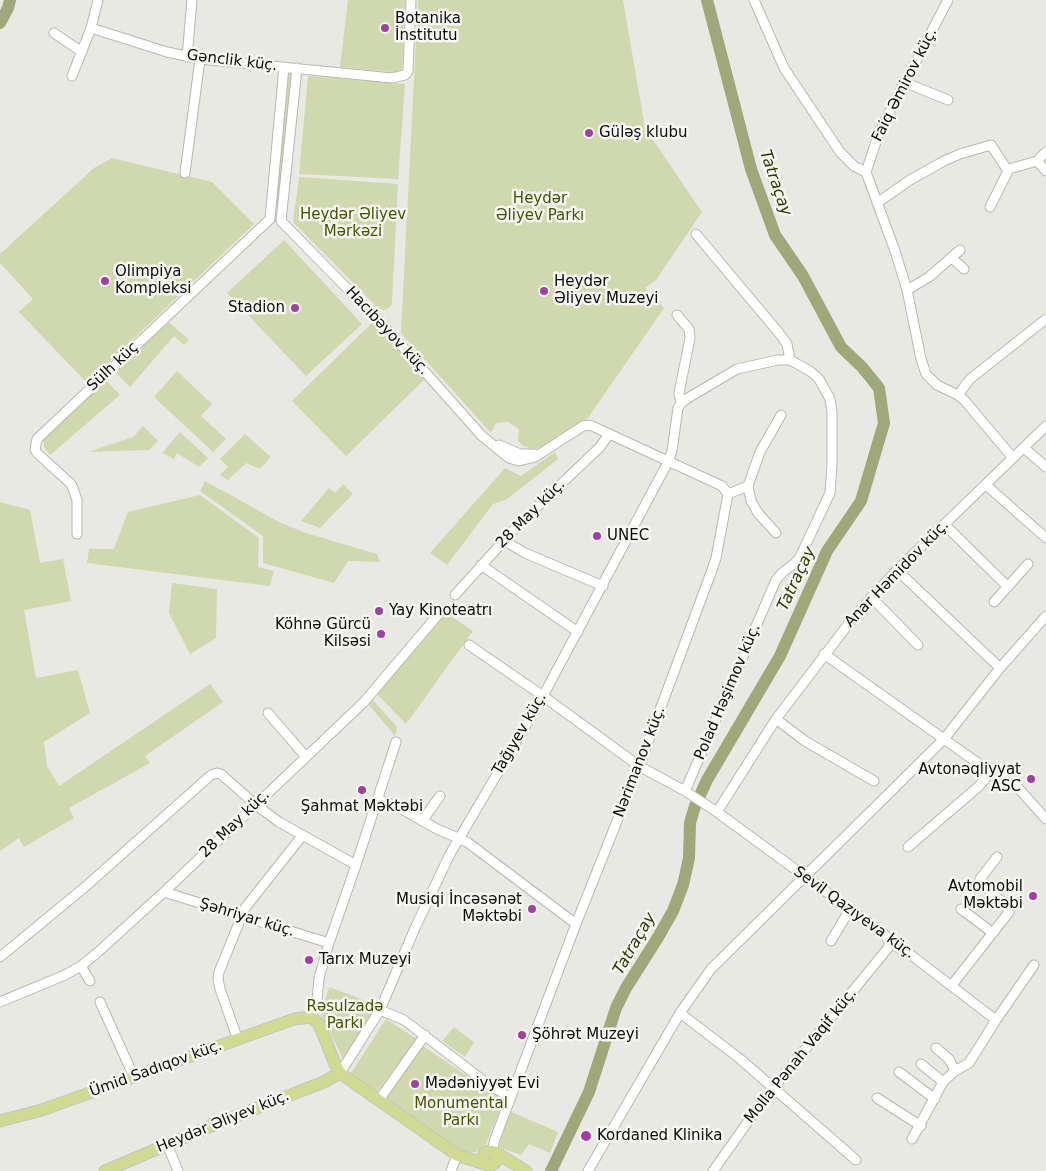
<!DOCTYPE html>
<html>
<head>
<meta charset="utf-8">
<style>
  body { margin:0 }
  canvas { display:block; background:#e8e9e3 }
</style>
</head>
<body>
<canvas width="1046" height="1171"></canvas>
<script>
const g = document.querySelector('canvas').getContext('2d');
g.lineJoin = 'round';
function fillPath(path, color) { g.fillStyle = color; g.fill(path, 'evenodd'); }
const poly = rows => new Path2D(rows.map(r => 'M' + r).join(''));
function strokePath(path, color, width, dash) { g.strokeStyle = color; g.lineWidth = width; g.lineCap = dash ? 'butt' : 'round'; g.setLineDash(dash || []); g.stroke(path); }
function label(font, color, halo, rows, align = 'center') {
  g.font = font + ' "DejaVu Sans",sans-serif'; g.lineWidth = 5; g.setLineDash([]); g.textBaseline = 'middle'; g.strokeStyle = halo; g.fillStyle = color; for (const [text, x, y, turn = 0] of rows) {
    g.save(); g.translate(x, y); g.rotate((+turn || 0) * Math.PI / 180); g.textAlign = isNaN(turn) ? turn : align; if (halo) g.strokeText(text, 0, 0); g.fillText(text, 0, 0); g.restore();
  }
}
fillPath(poly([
  [348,0,405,0,402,73,340,67],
  [418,0,623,0,645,128,702,212,656,280,645,288,664,308,588,418,541,447,533,449,524,446,518,441,519,429,508,422,496,423,491,433,401,333],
  [288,73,292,73,279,207,274,206],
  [308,76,405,84,398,179,299,174],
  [112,158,212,182,254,224,87,383,19,312,33,299,0,263,0,254,94,168],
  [299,177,398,184,392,301,391,306,387,309,383,310,378,308,293,222],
  [284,240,362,324,306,376,227,293],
  [169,322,189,340,184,345,174,336,130,387,115,372],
  [373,322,426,378,346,456,292,401],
  [177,371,212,404,201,416,226,439,213,452,154,397],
  [106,380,120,395,50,455,44,447,43,440],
  [143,426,158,441,149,450,88,452,133,437],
  [180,432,208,458,199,467,177,453,174,459,162,453],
  [245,434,271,457,260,469,246,463,228,480,220,475,228,467,220,459],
  [555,452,558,459,507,499,493,504,447,565,430,553,505,468,521,476],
  [205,481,281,523,306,533,377,554,380,562,348,561,334,583,263,563,263,536,200,491],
  [343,484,353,494,320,528,301,521,329,488,335,493],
  [200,495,259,538,258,567,274,571,270,586,87,563,89,549,114,549,128,512],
  [0,502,30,510,40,563,63,559,71,601,24,610,36,678,78,670,90,713,44,742,47,766,59,786,210,684,223,702,145,756,150,763,69,808,74,818,24,847,19,838,0,851],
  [172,583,217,589,216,638,190,654,169,613],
  [446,613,473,631,406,724,377,694],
  [373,700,397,727,395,736,369,705],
  [329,987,377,1005,343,1059,321,1014],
  [386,1019,417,1039,377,1092,351,1073],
  [454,1027,474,1042,465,1057,442,1041],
  [423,1046,504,1101,486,1143,483,1148,476,1152,467,1153,460,1152,385,1099],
  [509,1111,558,1132,550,1153,529,1144,521,1155,499,1147]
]), '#d0d8ae');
strokePath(poly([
  [0,23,8,8,10,0],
  [551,1171,589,1092,616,1008,626,988,657,939,673,911,683,885,689,858,690,823,695,806,707,780,780,656,827,551,861,501,884,423,879,388,862,367,841,347,803,276,775,235,751,169,707,0]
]), '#9fa879', 12);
const minor = poly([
  [98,0,91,28,167,52,200,59,392,78,405,75,408,71,411,0],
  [754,0,784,68,840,152,854,166,866,172],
  [948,0,880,130,866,172,895,251,907,290,921,359,926,374,937,385,958,395,965,401,1013,458],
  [54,33,82,52],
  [187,57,192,0],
  [72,76,91,28],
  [906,83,948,100],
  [1037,161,1046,171],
  [185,173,200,59],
  [877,203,910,180,944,161,960,154,991,145,1006,168,1009,169,1037,161,1046,152],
  [990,207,1009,169],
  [270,219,284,67],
  [281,221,385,327,482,436,509,458,519,461,535,457,583,426,590,425,722,486,728,494,716,558,712,570,639,766,576,924,495,1139,493,1147,495,1152],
  [281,221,297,68],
  [696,234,779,333,787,344,790,360],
  [952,258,964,269],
  [907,290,929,277,960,250],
  [677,315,689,329,690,338,679,393,681,403],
  [958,395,970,379,1046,319],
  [499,445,520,454,534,454],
  [1024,448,1046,467],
  [986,485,1046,538],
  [728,494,748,486],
  [944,524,1008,587],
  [776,533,758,513,751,501,748,486,760,452,781,415],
  [77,534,77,500,74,491,71,484,37,453,35,449,37,439,270,219],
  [503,540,525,553,603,586],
  [481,565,578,632],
  [897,570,1000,668],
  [455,595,518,525,600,447,609,434],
  [871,597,918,645],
  [994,602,1028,564],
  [469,645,543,696,639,766,685,791,717,812,885,935,890,943,911,955,996,1020],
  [824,654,989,771,996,768,1003,771,1046,819],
  [268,713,306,757],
  [776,719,805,741,874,781],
  [378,799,398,807,437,829,467,842,576,924],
  [717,812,776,719,853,618,897,570,1046,426],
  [422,821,440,796],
  [908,847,978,787,985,779,989,771],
  [164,892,329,943],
  [961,909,993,933],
  [831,941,850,909],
  [0,957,85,887,211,775,217,773,221,774,256,805,279,822,356,865],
  [81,966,90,981],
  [952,985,1009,912,1007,906,981,883,980,879,997,857],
  [0,1002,65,975,81,966,97,953,164,892,364,702,442,610],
  [100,1002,134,1077],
  [380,1010,415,928,450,854,543,696,668,462,672,451,678,408,681,403,688,398,737,369,778,360,790,360,810,371,819,379,830,399,832,412,832,464,830,493,800,557,795,563,782,573,776,580,685,791],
  [680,1013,739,1058,856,1160],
  [311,1017,317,1000,319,978,329,943,356,865,396,742],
  [238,1040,220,989,218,979,219,972,245,908,302,836],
  [936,1048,949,1059,955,1071],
  [921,1064,943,1082],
  [899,1072,935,1099],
  [340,1073,380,1010,404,1020,488,1084,511,1098],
  [877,1098,921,1126],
  [379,1100,425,1035],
  [912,1139,943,1082,955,1071,969,1063,996,1020,1034,965],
  [167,1144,178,1171],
  [451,1171,457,1155],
  [588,1171,680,1013,711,969,944,739,1000,668,1046,616],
  [713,1171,762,1102,888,948,890,943]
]);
const major = poly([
  [0,1121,42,1110,294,1019,311,1017,319,1024,335,1064,340,1073,457,1155,488,1165],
  '483 1158a7 7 0 1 1 14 0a7 7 0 1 1-14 0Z',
  [495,1152,526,1171],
  [105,1171,216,1124,324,1082,340,1073]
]);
strokePath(minor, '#b7b8b2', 11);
strokePath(major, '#c4c5c4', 13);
strokePath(minor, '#fff', 9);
strokePath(major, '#d0da90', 11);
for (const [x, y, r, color] of [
  [385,28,5,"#a23fa5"],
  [589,133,5,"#a23fa5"],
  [105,281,5,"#a23fa5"],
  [544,291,5,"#a23fa5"],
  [295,308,5,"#a23fa5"],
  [597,536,5,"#a23fa5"],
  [379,611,5,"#a23fa5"],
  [381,634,5,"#a23fa5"],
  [1031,779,5,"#a23fa5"],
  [362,790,5,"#a23fa5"],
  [1033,896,5,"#a23fa5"],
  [532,909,5,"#a23fa5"],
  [309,960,5,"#a23fa5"],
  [522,1035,5,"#a23fa5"],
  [415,1084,5,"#a23fa5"],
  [586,1136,6,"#a23fa5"]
]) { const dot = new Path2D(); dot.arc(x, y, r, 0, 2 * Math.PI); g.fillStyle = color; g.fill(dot); strokePath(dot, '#f5f7f0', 2); }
label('15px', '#0b0c0a', '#f5f7f0', [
  ["Botanika",395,19],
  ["İnstitutu",395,36],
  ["Güləş klubu",599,133],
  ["Olimpiya",115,272],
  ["Kompleksi",115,289],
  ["Heydər",554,282],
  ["Əliyev Muzeyi",554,299],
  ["Stadion",285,308,"right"],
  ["UNEC",607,536],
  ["Yay Kinoteatrı",389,611],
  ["Köhnə Gürcü",371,625,"right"],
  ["Kilsəsi",371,642,"right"],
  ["Avtonəqliyyat",1021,770,"right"],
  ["ASC",1021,787,"right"],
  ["Şahmat Məktəbi",362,807,"center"],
  ["Avtomobil",1023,887,"right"],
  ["Məktəbi",1023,904,"right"],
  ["Musiqi İncəsənət",522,900,"right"],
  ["Məktəbi",522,917,"right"],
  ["Tarıx Muzeyi",319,960],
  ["Şöhrət Muzeyi",532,1035],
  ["Mədəniyyət Evi",425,1084],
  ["Kordaned Klinika",597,1136]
], 'left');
label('15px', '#0b0c0a', '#f5f7f0', [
  ["Gənclik küç.",232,61,7],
  ["Faiq Əmirov küç.",905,85,-63],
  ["Hacıbəyov küç.",387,331,47],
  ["Sülh küç",113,367,-43],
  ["28 May küç.",531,514,-45],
  ["Anar Həmidov küç.",897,574,-46],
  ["Polad Həşimov küç.",728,692,-67],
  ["Tağıyev küç.",520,734,-60],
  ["Nərimanov küç.",640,762,-69],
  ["28 May küç.",235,824,-44],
  ["Sevil Qazıyeva küç.",854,913,36],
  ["Şəhriyar küç.",247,918,17],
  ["Molla Pənah Vaqif küç.",801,1056,-51],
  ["Ümid Sadıqov küç.",156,1069,-20],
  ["Heydər Əliyev küç.",223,1122,-22]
]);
label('15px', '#495100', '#f5f7f0', [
  ["Heydər",540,199],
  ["Əliyev Parkı",540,216],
  ["Heydər Əliyev",353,215],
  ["Mərkəzi",353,232],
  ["Rəsulzadə",345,1007],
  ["Parkı",345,1024],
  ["Monumental",461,1104],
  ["Parkı",461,1121]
]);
label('italic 16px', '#313700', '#f5f7f0', [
  ["Tatraçay",775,183,71],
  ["Tatraçay",797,579,-65],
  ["Tatraçay",635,944,-60]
]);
</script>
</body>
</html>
